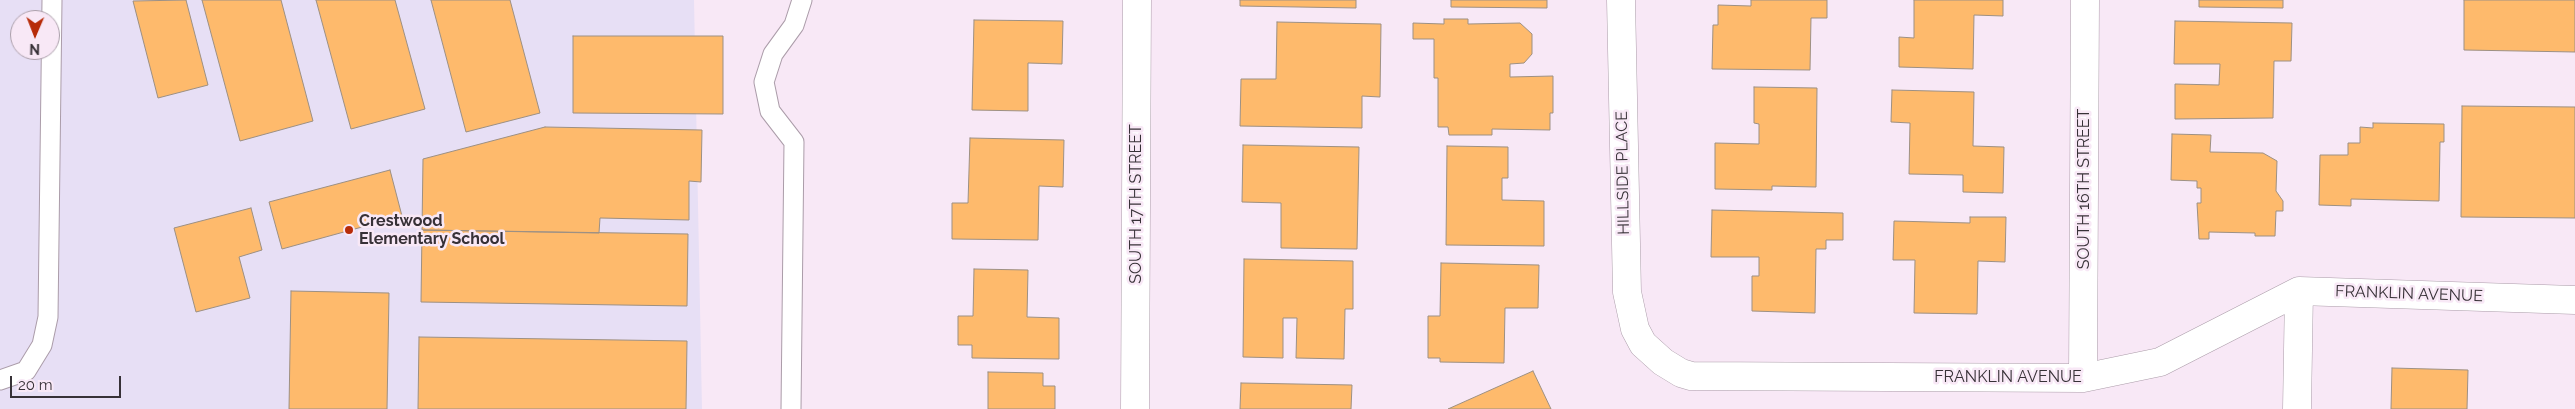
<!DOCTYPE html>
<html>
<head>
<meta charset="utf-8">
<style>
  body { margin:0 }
  #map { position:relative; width:2575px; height:409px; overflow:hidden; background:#f8e8f6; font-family:Raleway,sans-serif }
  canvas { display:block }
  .north { position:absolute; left:10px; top:10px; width:50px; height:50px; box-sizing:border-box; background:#f8e8f6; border:1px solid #ab9faa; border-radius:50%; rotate:181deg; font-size:14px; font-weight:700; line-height:20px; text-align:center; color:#373137 }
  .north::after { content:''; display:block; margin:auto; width:18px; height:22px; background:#b72c09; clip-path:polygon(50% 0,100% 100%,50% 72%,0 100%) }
  .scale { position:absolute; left:10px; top:376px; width:111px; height:22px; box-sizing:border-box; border:2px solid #373137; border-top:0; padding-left:6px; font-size:15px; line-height:18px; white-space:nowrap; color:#373137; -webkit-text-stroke:4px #f8e8f6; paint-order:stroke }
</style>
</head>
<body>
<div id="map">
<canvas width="2575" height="409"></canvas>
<div class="north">N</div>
<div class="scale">20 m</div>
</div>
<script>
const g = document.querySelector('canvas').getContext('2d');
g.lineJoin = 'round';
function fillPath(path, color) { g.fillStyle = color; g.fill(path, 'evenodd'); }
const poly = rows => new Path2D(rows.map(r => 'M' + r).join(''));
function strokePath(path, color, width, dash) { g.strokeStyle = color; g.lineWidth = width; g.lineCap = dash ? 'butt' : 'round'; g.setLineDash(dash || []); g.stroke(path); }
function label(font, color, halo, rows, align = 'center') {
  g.font = font + ' Raleway,sans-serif'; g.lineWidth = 5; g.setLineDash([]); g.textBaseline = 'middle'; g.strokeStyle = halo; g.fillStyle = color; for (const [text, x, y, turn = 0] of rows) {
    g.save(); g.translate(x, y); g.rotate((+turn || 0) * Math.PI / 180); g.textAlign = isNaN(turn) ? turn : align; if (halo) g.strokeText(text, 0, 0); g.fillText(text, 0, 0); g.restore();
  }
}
fillPath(poly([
  [0,0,694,0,702,409,0,409],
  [20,20,50,20,50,50,20,50]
]), '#e7dff5');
const building = poly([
  [186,0,208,85,158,98,133,1,186,0],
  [202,0,281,0,313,121,240,141,202,0],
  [316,0,395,0,425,109,351,129,316,0],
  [431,0,510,0,540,113,466,132,431,0],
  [1240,0,1356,0,1356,8,1240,6,1240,0],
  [1451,0,1547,0,1547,8,1451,7,1451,0],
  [1751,0,1827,0,1827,18,1811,18,1810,70,1712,69,1713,25,1718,25,1718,5,1751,6,1751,0],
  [1914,0,2003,0,2003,16,1974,15,1973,69,1899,67,1899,37,1914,38,1914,0],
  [2199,0,2283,0,2283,8,2199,7,2199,0],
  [2464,0,2575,0,2575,52,2464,50,2464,0],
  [1444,19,1468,19,1468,24,1520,23,1532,34,1532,54,1524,63,1510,64,1510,77,1553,76,1553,113,1550,113,1550,130,1492,129,1492,135,1449,135,1448,127,1438,127,1438,78,1434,78,1434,39,1413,39,1413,23,1444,24,1444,19],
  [974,20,1063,21,1062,64,1028,63,1028,111,972,110,974,20],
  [2175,21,2292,23,2291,61,2274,61,2273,118,2175,119,2175,84,2219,85,2220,64,2174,64,2175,21],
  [1277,22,1381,24,1380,97,1362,96,1362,128,1240,126,1241,79,1276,79,1277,22],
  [573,36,723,36,723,114,573,113,573,36],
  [1754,87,1817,88,1816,187,1772,186,1772,190,1715,189,1715,143,1759,144,1759,124,1754,123,1754,87],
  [1892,90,1974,92,1973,146,2004,147,2003,193,1963,192,1963,175,1909,174,1910,123,1891,122,1892,90],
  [2462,106,2575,107,2575,218,2461,217,2462,106],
  [2373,123,2444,124,2444,142,2440,142,2439,201,2351,199,2351,206,2319,205,2320,155,2348,155,2348,143,2360,143,2360,127,2373,128,2373,123],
  [545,127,702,130,701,182,689,181,689,220,600,218,599,233,422,230,423,159,545,127],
  [2172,134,2211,135,2210,152,2263,153,2277,161,2276,191,2283,201,2283,211,2276,211,2275,236,2255,236,2255,233,2209,232,2209,239,2199,239,2197,203,2201,203,2201,188,2197,188,2197,181,2171,180,2172,134],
  [970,138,1064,140,1063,187,1039,186,1038,240,952,239,952,203,968,203,970,138],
  [1243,145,1359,147,1357,249,1281,248,1281,203,1242,202,1243,145],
  [1447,146,1508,147,1508,178,1502,178,1502,200,1544,201,1544,246,1446,245,1447,146],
  [390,170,402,216,282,249,269,202,390,170],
  [251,208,262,250,239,257,250,298,196,312,174,228,251,208],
  [1712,210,1843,213,1843,240,1826,240,1826,249,1816,249,1815,313,1752,311,1752,276,1759,276,1759,257,1711,257,1712,210],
  [1970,217,2006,217,2005,262,1978,261,1977,314,1914,313,1915,260,1893,260,1894,221,1970,223,1970,217],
  [422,230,688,234,687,306,421,302,422,230],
  [1244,259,1353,261,1353,309,1345,309,1344,359,1296,358,1297,318,1283,318,1283,358,1243,357,1244,259],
  [1441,263,1539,265,1538,308,1505,308,1504,363,1440,362,1440,358,1428,358,1428,316,1440,316,1441,263],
  [974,269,1028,270,1027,317,1059,318,1059,359,972,358,972,345,958,345,958,316,973,316,974,269],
  [291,291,389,293,387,409,289,409,291,291],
  [419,337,687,341,686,409,418,409,419,337],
  [2392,368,2468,370,2467,409,2391,409,2392,368],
  [1533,371,1551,409,1448,409,1533,371],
  [988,372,1043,373,1043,386,1055,386,1055,409,988,409,988,372],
  [1241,383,1352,385,1351,409,1240,409,1241,383]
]);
fillPath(building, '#feba6c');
strokePath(building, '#9d9083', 1);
const service = poly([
  [0,380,26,371,42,345,48,317,52,0],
  [791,409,794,142,770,111,764,82,773,54,794,25,802,0]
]);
const minor = poly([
  [1621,0,1627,292,1635,329,1643,344,1663,362,1681,373,1691,376,2083,378,2160,362,2299,291,2575,300],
  [2083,378,2085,0],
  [1135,409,1137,0],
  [2297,409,2299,291]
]);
strokePath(service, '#ab9ca9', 21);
strokePath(minor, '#ab9ca9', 29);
strokePath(service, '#fff', 19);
strokePath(minor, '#fff', 28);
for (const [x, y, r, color] of [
  [349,230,5,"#b72c09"]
]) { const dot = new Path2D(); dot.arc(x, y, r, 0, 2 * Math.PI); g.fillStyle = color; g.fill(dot); strokePath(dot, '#f8e8f6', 2); }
label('16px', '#373137', '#f8e8f6', [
  ["HILLSIDE PLACE",1623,173,-91],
  ["SOUTH 16TH STREET",2084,189,-90],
  ["SOUTH 17TH STREET",1136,204,-90],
  ["FRANKLIN AVENUE",2409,294,2],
  ["FRANKLIN AVENUE",2008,377]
]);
label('bold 16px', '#373137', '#f8e8f6', [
  ["Crestwood",359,221],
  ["Elementary School",359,239]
], 'left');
</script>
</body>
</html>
